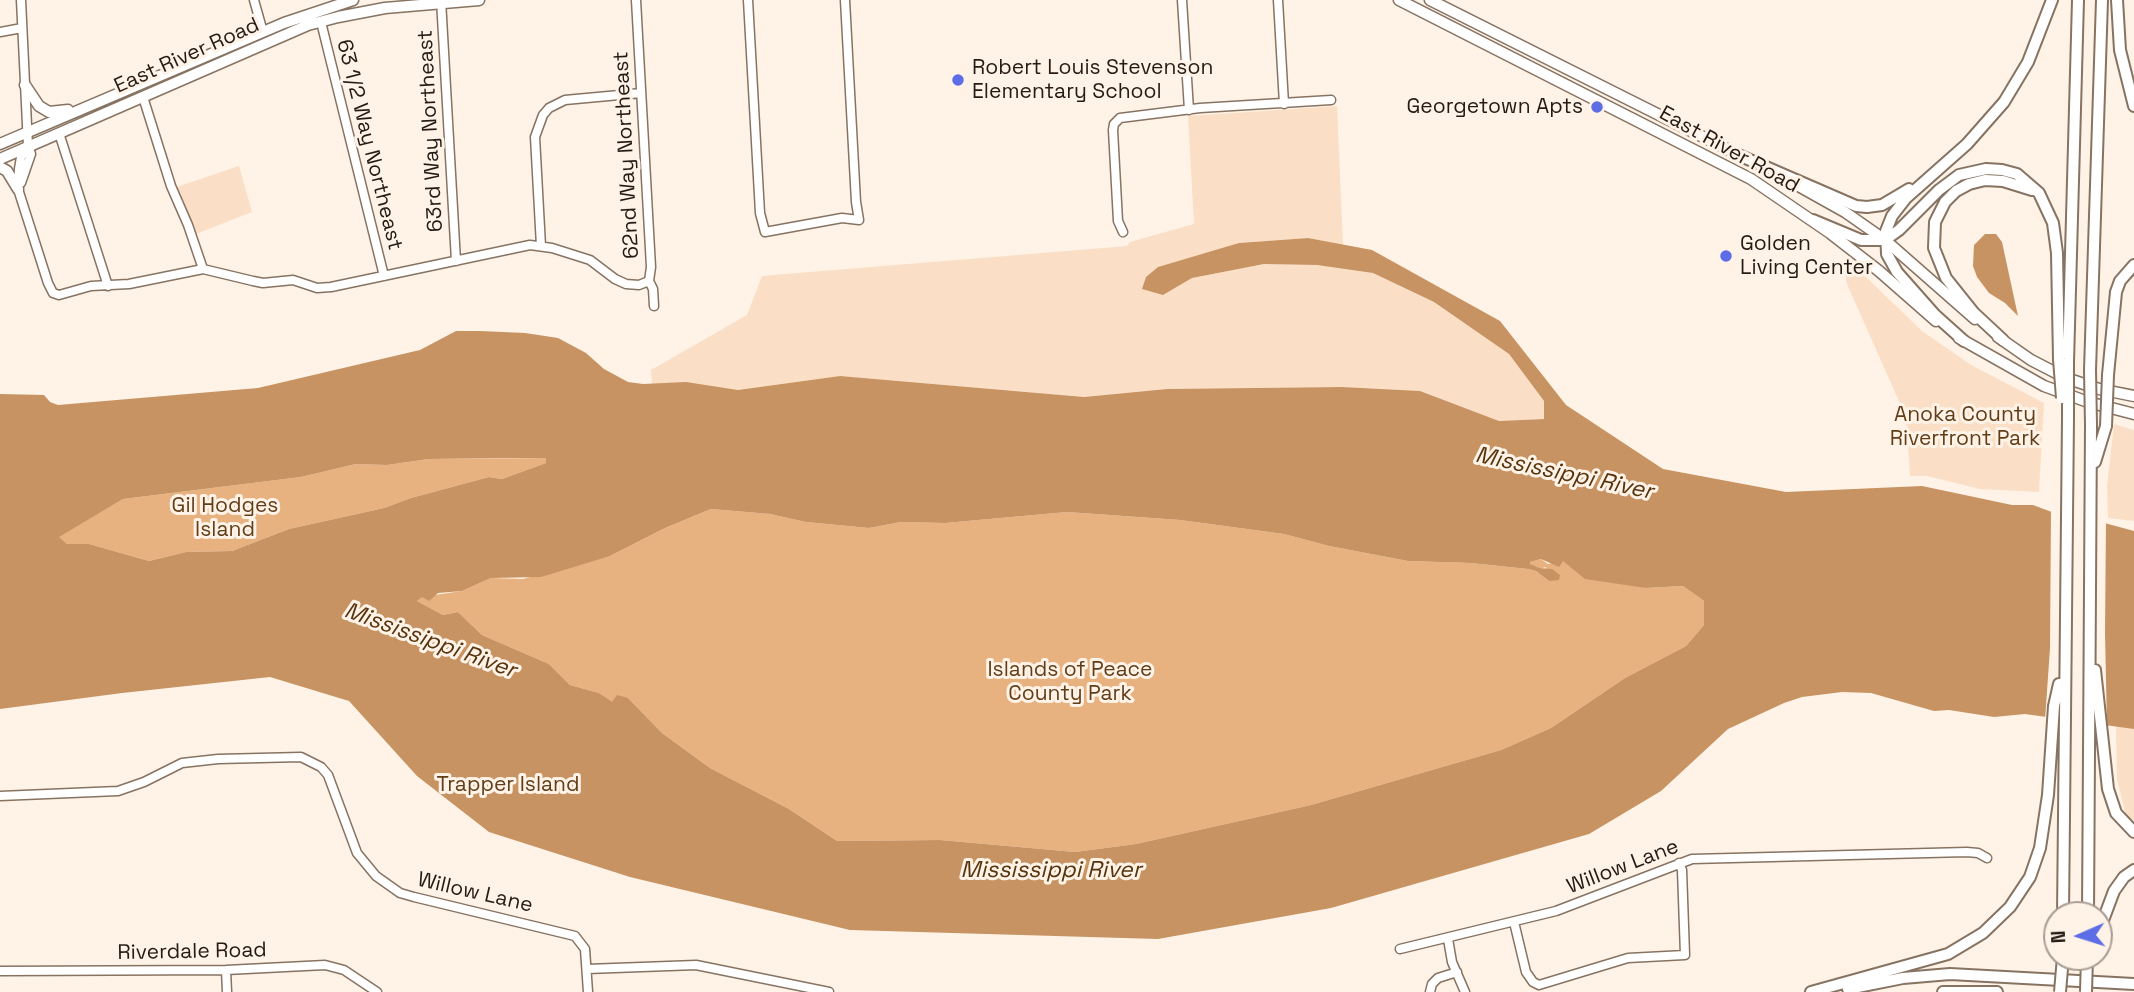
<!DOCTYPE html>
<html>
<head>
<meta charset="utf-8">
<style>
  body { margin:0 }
  #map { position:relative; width:2134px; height:992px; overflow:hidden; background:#fff2e6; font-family:"Space Grotesk",sans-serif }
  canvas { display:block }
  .north { position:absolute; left:2043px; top:901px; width:70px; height:70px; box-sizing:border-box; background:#fff2e6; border:2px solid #a79c92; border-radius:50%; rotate:267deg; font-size:19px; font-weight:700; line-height:28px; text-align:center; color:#231b15 }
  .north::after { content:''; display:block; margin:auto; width:24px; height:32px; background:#5c6de5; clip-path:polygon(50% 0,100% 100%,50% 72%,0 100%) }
</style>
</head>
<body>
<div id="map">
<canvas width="2134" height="992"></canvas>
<div class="north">N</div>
</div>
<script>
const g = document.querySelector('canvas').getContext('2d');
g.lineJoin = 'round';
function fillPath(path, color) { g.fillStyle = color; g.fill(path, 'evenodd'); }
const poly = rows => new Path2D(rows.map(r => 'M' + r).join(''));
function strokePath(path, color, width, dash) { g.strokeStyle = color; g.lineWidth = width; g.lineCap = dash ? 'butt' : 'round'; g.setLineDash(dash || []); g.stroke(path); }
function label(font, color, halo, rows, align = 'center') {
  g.font = font + ' "Space Grotesk",sans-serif'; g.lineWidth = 6; g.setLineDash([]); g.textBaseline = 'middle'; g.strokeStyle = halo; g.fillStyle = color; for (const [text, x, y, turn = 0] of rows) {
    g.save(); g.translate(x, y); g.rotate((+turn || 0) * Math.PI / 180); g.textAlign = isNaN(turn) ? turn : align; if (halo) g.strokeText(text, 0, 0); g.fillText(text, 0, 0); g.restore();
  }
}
fillPath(poly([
  [1337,106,1343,245,1308,238,1239,243,1163,295,1192,278,1264,264,1317,265,1373,273,1434,302,1509,354,1544,401,1544,419,1499,421,1420,391,1342,387,1167,389,1084,397,840,376,738,390,652,384,651,370,747,315,762,276,1127,246,1130,242,1194,224,1188,116],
  [239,166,252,212,196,234,177,187],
  [1843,260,1869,280,1922,331,1971,365,2044,403,2039,492,1980,489,1927,476,1910,476,1906,417,1847,284],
  [2114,424,2134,430,2134,521,2108,518,2107,486],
  [2116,725,2134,729,2134,820,2126,816,2117,779]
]), '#fadfc6');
fillPath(poly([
  [546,458,546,463,502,479,489,477,411,498,384,508,289,529,232,551,186,552,149,561,89,544,67,544,58,537,123,499,301,477,356,464,387,465,429,459],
  [711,509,770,514,806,522,869,528,901,522,945,523,1067,512,1180,520,1284,534,1329,546,1408,561,1471,563,1528,569,1536,571,1549,581,1546,567,1539,569,1530,564,1530,562,1541,559,1548,564,1563,561,1646,588,1683,586,1704,601,1704,625,1686,646,1625,678,1551,728,1501,750,1311,805,1136,844,1075,852,940,840,837,841,789,809,710,768,662,733,628,698,612,703,599,693,570,685,549,664,482,635,458,612,443,615,417,601,421,597,462,591,491,578,523,579,610,556,665,528]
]), '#e7b180');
fillPath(poly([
  [1985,234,1996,234,2002,242,2018,316,2005,303,1989,293,1977,277,1973,266,1974,245],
  [1308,238,1372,250,1500,321,1566,405,1663,469,1786,492,1922,486,2012,505,2033,505,2073,520,2086,518,2134,531,2134,729,2025,714,1994,717,1949,710,1934,711,1871,693,1842,692,1802,697,1784,703,1728,729,1661,791,1589,834,1331,908,1158,939,850,930,630,877,489,832,417,776,349,701,270,677,122,693,0,709,0,394,44,395,50,402,58,405,258,388,420,350,456,331,480,331,525,333,558,338,586,353,604,369,628,382,643,384,686,382,738,390,840,376,1084,397,1167,389,1342,387,1420,391,1499,421,1544,419,1544,401,1509,354,1434,302,1373,273,1317,265,1264,264,1192,278,1163,295,1142,289,1146,277,1158,267,1239,243],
  [510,458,546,458,546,463,502,479,489,477,411,498,384,508,289,529,232,551,186,552,149,561,89,544,67,544,59,537,123,499,301,477,356,464,387,465,429,459],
  [711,509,770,514,806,522,869,528,901,522,945,523,1067,512,1180,520,1284,534,1329,546,1408,561,1471,563,1528,569,1536,571,1549,581,1559,580,1560,575,1552,569,1539,568,1530,564,1530,562,1541,559,1559,567,1563,561,1585,579,1646,588,1683,586,1704,601,1704,625,1686,646,1625,678,1551,728,1501,750,1311,805,1136,844,1075,852,940,840,837,841,789,809,710,768,662,733,628,698,617,695,612,702,599,693,570,685,549,664,482,635,458,612,443,615,417,601,422,597,429,601,438,593,462,591,491,578,541,577,610,556,665,528]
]), '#c79362');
fillPath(poly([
  [2051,507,2074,516,2086,514,2106,520,2105,633,2107,727,2045,720,2050,648]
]), '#fff2e6');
const minor = poly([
  [254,0,263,32],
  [441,0,456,261],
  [636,0,651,267,649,281,653,289,654,306],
  [748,0,760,213,765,232,842,218,859,220,856,202,845,0],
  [1182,0,1189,110],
  [1278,0,1284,104],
  [321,22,384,276],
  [0,32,22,28],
  [143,97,171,186,188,225,203,269],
  [59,133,108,286],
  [27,147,21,157,19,169,18,189,48,283,53,293,59,295,91,286,129,284,203,269,253,281,263,283,293,280,317,288,331,287,530,245,552,248,590,260,615,279,626,284,639,285,649,281],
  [21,183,31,154,28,146,21,0],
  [1123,232,1118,221,1113,130,1114,124,1120,118,1200,108,1331,100],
  [541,246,535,137,543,115,549,108,565,100,641,93],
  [0,796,118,791,144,782,182,763,218,759,301,757,321,767,328,775,357,853,376,876,400,893,414,897,575,936,585,949,588,992],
  [1514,922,1526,972,1533,982,1539,985,1628,958,1685,955,1682,870,1679,863],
  [1448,939,1452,962,1465,992],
  [1400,949,1556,911,1692,859,1967,852,1978,853,1987,858],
  [587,969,696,965,829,992],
  [226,970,227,992],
  [0,971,226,970,325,965,344,970,377,992],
  [1430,992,1432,984,1438,978,1457,972]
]);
const major = poly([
  [1399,0,1751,179,1830,233,1879,271,1936,321],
  [1430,0,1741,156],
  [25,85,39,106,49,112,68,110],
  [0,144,284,23,353,0],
  [0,159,308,25,338,17,385,8,479,0],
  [0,167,7,171,18,189],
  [1795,184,1845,212,1885,240,1975,319],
  [1998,337,2031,360,2066,378,2099,389,2134,396],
  [1959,338,2044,386,2088,402,2134,414]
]);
const highway = poly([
  [2117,0,2120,50,2134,106],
  [1736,154,1856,206,1867,207,1882,205,1909,189],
  [1813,220,1861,240,1885,240,1899,230,1939,190,1959,175,1986,169,2002,170,2017,174,2039,193,2053,223,2057,253,2059,359],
  [2003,340,1974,313,1946,278,1934,248,1935,222,1945,202,1956,191,1969,184,1985,180,2003,181,2032,190],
  [1964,341,1935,315,1897,272,1887,254,1886,231,1892,216,1906,198,1967,144,2004,102,2028,62,2052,0],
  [2068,362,2078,0],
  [2090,370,2102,0],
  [2108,375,2116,292,2120,281,2134,265],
  [2095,462,2106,426],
  [2095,670,2108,789,2116,813,2134,832],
  [2063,915,2068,418],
  [2088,915,2091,425],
  [2099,931,2114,891,2124,877,2134,870],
  [1848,989,1903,978,1950,974,2134,984],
  [1811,992,1948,954,1983,933,2010,907,2030,877,2040,848,2048,795,2054,706,2059,684],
  [1943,992,1997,992]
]);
strokePath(minor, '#877362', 11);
strokePath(major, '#877362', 13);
strokePath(highway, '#877362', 14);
strokePath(minor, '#fff', 8);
strokePath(major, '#fff', 10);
strokePath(highway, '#fff', 10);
const highwayBridge = poly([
  [2059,359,2062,398],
  [2068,362,2068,418],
  [2090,370,2091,425],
  [2106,426,2108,375],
  [2060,992,2063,957],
  [2086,992,2087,957]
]);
strokePath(highwayBridge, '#877362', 14, []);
strokePath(highwayBridge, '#fff', 10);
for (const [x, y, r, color] of [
  [958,80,7,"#5c6de5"],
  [1597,107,7,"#5c6de5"],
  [1726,256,7,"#5c6de5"]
]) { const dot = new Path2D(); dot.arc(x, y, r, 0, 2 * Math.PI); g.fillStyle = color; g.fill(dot); strokePath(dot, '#fff2e6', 2.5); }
label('21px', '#231b15', '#fff2e6', [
  ["East River Road",187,56,-24],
  ["63rd Way Northeast",431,131,-93],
  ["63 1/2 Way Northeast",369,145,76],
  ["East River Road",1729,150,29],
  ["62nd Way Northeast",627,155,-93],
  ["Willow Lane",1623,867,-21],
  ["Willow Lane",475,893,13],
  ["Riverdale Road",192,952,-1]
]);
label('21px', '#231b15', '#fff2e6', [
  ["Robert Louis Stevenson",972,68],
  ["Elementary School",972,92],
  ["Georgetown Apts",1583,107,"right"],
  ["Golden",1740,244],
  ["Living Center",1740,268]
], 'left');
label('21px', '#623d18', '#fff2e6', [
  ["Anoka County",1965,415],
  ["Riverfront Park",1965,439],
  ["Gil Hodges",225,506],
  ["Island",225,530],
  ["Islands of Peace",1070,670],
  ["County Park",1070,694],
  ["Trapper Island",508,785]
]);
label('italic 23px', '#57340d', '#fff2e6', [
  ["Mississippi River",1564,474,12],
  ["Mississippi River",430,641,20],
  ["Mississippi River",1051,871]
]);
</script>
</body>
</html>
